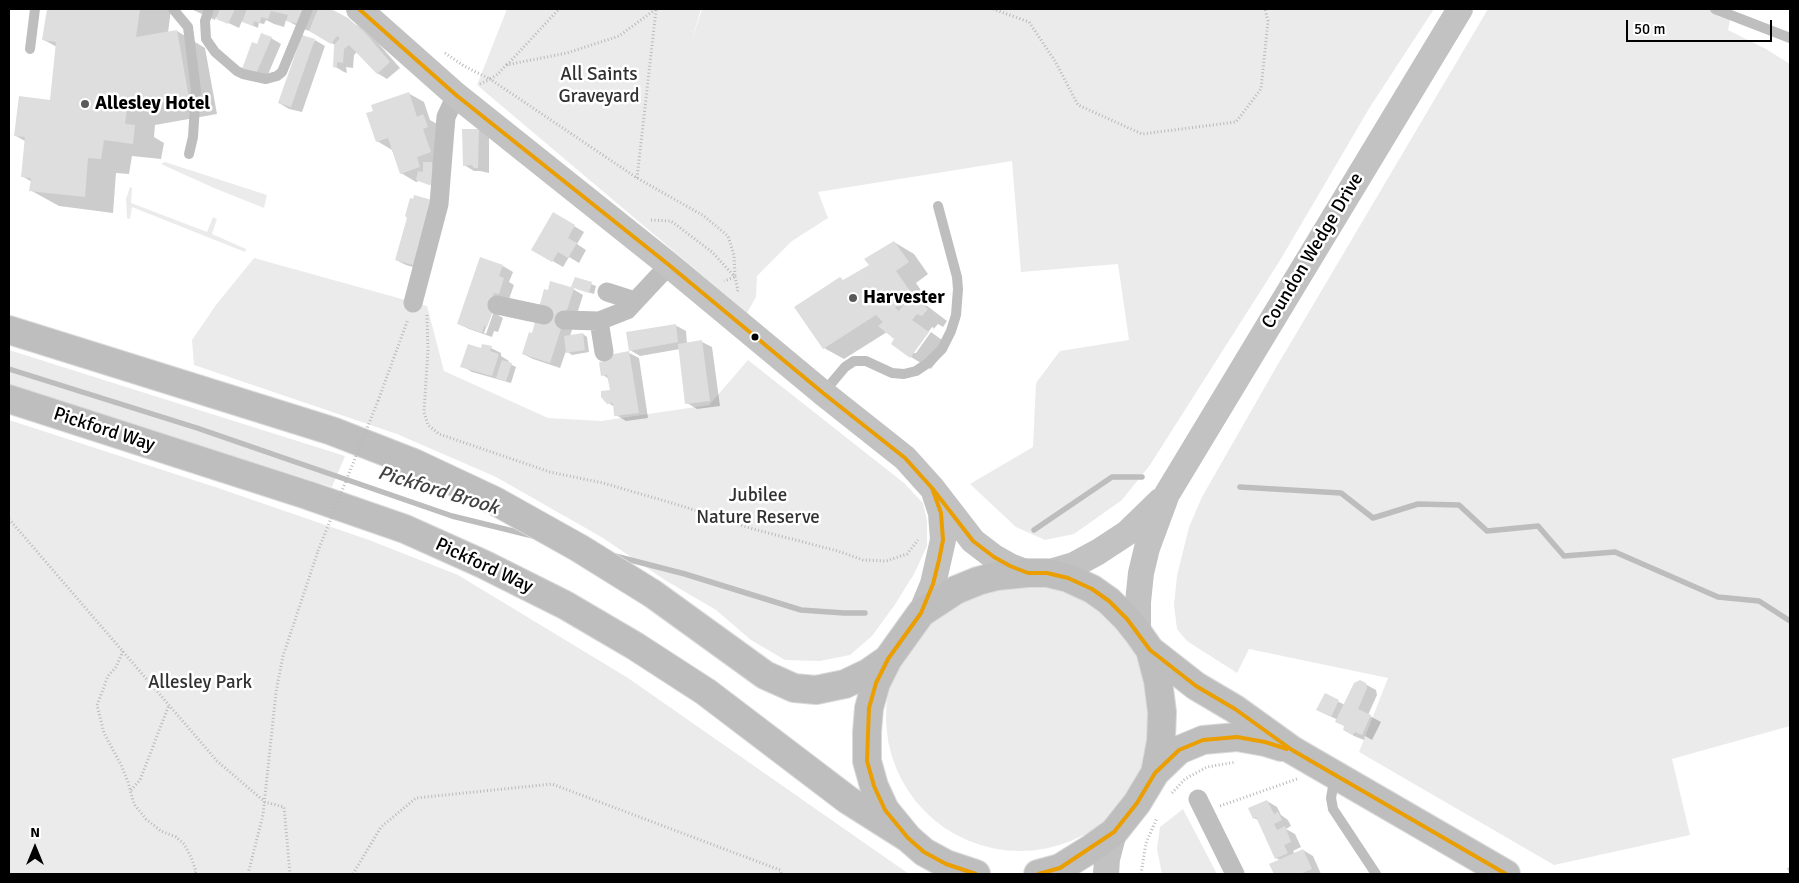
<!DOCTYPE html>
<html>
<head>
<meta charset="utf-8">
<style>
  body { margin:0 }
  #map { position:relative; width:1799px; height:883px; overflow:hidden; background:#fff; font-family:Signika,sans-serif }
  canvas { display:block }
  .frame { position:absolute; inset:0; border:10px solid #000; pointer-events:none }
  .north { position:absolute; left:10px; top:823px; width:50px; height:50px; -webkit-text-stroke:4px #fff; paint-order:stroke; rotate:0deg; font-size:14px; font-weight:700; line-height:20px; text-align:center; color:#000 }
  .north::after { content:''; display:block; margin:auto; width:18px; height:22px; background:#000; clip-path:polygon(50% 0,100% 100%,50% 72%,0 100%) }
  .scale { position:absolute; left:1626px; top:20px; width:146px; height:22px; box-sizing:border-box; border:2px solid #000; border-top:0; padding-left:6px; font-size:15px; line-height:18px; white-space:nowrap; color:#000; -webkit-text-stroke:4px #fff; paint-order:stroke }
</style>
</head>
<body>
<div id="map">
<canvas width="1799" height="883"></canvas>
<div class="frame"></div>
<div class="north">N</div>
<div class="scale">50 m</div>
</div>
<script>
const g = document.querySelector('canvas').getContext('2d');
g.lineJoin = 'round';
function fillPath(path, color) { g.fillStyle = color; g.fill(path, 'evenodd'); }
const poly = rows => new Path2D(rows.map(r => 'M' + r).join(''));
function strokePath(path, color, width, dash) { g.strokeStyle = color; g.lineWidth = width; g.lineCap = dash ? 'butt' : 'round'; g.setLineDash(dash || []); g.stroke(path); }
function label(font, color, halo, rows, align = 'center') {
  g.font = font + ' Signika,sans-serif'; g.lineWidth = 5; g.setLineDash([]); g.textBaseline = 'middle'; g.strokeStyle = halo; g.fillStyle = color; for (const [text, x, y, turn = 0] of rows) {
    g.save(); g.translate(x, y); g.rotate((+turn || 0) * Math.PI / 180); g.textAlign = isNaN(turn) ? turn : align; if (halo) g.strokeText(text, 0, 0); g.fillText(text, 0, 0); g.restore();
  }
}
fillPath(poly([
  [507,9,701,9,691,43,702,9,1434,9,1370,107,1279,262,1150,465,1122,500,1074,534,1045,540,1016,527,970,484,1033,447,1036,383,1060,351,1129,340,1118,264,1021,272,1012,161,818,192,828,218,792,241,757,276,756,297,747,313,477,85],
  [1488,9,1732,9,1728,30,1766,49,1790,64,1790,726,1672,759,1690,835,1554,865,1359,752,1388,678,1249,649,1237,673,1187,641,1177,629,1174,605,1177,576,1189,527,1202,497,1274,371],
  [165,162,267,195,264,208,214,188,161,164],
  [130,187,132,188,131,203,207,232,213,217,217,219,212,234,246,249,245,252,132,207,130,219,127,218,126,199],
  [254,258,427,306,444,371,548,418,601,421,709,405,748,360,904,483,923,503,927,521,927,546,914,574,894,606,872,636,850,655,820,661,785,660,751,640,716,610,665,580,603,538,496,477,397,434,194,365,192,340,216,305],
  [9,350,126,387,345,456,332,487,9,385],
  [9,420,218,488,369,540,458,575,628,678,909,874,9,874],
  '886 717a134 134 0 1 1 268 0a134 134 0 1 1-268 0Z',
  [1183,809,1217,874,1162,874,1157,849,1160,827]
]), '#ebebeb');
fillPath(poly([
  [48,9,171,9,168,33,177,31,205,48,217,114,155,125,154,137,164,143,161,159,132,156,129,174,116,173,113,213,59,206,30,190,32,182,22,176,25,141,16,136,51,101,57,47,44,40],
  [191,9,328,9,358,26,378,43,400,68,387,79,377,73,357,52,354,55,353,68,346,67,347,73,344,72,334,66,335,45,313,32,303,29,286,20,284,27,274,24,266,20,264,24,259,23,258,28,242,21,239,28,216,17,215,20],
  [271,38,281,44,266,79,253,74,258,45],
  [315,40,325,46,302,112,289,109,279,103],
  [408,93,424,102,430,120,439,125,435,186,419,181,416,182,401,173,392,150,377,141,374,111],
  [479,130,489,136,489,173,480,171,474,171,464,165],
  [554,214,584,232,577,244,586,250,579,263,569,257,563,267,532,249],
  [408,217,423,270,406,265,396,260],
  [894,242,914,254,928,274,916,283,929,302,926,305,947,321,943,327,938,324,932,331,934,328,932,327,913,353,916,353,931,332,949,345,931,369,911,357,892,344,896,339,887,332,844,359,824,348,844,281,870,265],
  [503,266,513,272,509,282,514,285,509,299,504,297,498,315,503,318,498,332,494,331,492,337,469,329,459,324],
  [492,311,494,311,486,334,484,333],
  [576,278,596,286,594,294,577,289],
  [573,289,583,295,570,336,583,334,587,337,589,352,572,355,566,351,560,368,533,359,523,354,532,334],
  [675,325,686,331,687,344,702,342,712,347,720,406,697,409,687,403,680,349,640,356,630,350],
  [491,348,501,353,501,356,509,361,508,363,516,367,511,383,472,372,462,366,482,349],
  [629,353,639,358,648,418,626,421,616,415,615,407,608,403,612,391,609,379,603,375],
  [1365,684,1376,690,1377,695,1368,715,1381,722,1372,740,1365,736,1364,740,1354,736,1344,730,1346,727,1338,720,1322,712,1325,695,1345,705],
  [1267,801,1277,807,1281,815,1288,820,1291,826,1286,829,1295,834,1301,847,1293,851,1295,854,1303,850,1313,856,1321,874,1275,874,1271,865,1280,860,1276,858,1260,821,1254,818],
  [1790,867,1790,874,1787,868]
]), '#0003');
strokePath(poly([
  [9,369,197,428,452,516,533,536],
  [1240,487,1341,493,1373,518,1418,504,1459,505,1487,531,1538,526,1564,556,1615,552,1718,597,1759,601,1790,621],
  [1034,530,1112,477,1142,477],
  [615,556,685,574,801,610,844,613,865,613]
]), '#bdbdbd', 5.5);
fillPath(poly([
  [47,9,140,9,136,37,177,30,189,98,127,109,125,124,135,125,133,144,104,140,101,159,88,158,85,197,29,191,31,178,21,177,25,137,14,136,19,96,50,100,56,42,42,40],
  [220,9,235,9,228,24,216,19],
  [247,9,303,9,299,24,286,21,288,15,271,11,268,19,261,17,260,23,254,21,253,26,242,22],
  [318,9,331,9,348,18,368,36,390,62,377,74,349,45,344,49,343,63,337,62,337,68,333,67,334,45,340,38,337,36,331,44,309,31],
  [261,33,272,37,256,74,242,69,252,42,257,44],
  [302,35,315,39,291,107,278,103],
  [409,92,417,117,423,114,428,127,423,129,431,152,417,157,420,167,400,174,388,138,376,142,366,113,373,111,371,105],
  [462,129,479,129,478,168,474,168,472,165,463,166],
  [423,162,432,162,434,184,429,185,416,180,418,171,423,172],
  [414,195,432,200,413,265,395,260,407,218,405,216,410,198,413,199],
  [553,212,575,225,568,238,577,243,568,258,558,252,552,262,531,250],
  [894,241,909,262,896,271,910,291,894,301,897,305,895,308,899,311,911,295,928,309,922,316,917,314,912,320,929,332,910,358,891,344,894,339,878,326,883,322,876,315,823,349,794,307,840,277,843,280,869,265,864,259],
  [480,257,503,265,499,276,504,278,499,294,494,293,488,309,493,311,487,327,484,326,482,333,457,324],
  [575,277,592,282,589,293,571,287],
  [550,281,574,288,550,363,522,354,529,332,532,333,544,289,548,290],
  [676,324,678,342,629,351,626,332],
  [583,333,585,350,566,353,564,336],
  [702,340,710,401,685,404,678,344],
  [468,344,481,348,482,344,492,346,490,351,499,354,492,376,460,367],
  [629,351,639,413,614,416,613,403,607,404,601,397,601,391,610,390,607,375,601,376,599,362,605,361,604,356],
  [502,360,512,363,506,381,496,378],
  [1360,680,1366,683,1367,688,1358,709,1371,715,1362,735,1355,732,1353,735,1343,730,1344,726,1335,722,1354,683],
  [1325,693,1339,700,1331,717,1316,710],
  [1267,800,1274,814,1278,812,1282,820,1274,824,1277,830,1285,826,1291,842,1284,845,1288,853,1275,859,1256,817,1253,819,1248,808],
  [1303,849,1312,869,1302,873,1303,874,1274,874,1269,864]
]), '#dedede');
const highway = poly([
  [9,330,332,431,414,463,495,501,579,548,653,594,765,675,794,688,816,690,845,684,868,673,888,659],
  [9,399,307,495,405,529,483,564,565,605,635,646,706,692,848,800,908,838],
  [1150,650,1196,686,1235,709,1292,750,1506,874],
  [1155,773,1179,750,1203,740,1237,737,1265,742,1281,747],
  [976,874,946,864,924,852,908,838,885,810,874,786,867,761,867,732,869,708,876,683,888,659,921,613,956,590,978,581,997,576,1028,573,1047,573,1068,578,1092,589,1109,601,1127,619,1138,633,1150,650,1158,681,1162,712,1161,741,1155,773,1137,803,1114,832,1089,850,1060,868,1038,874]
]);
strokePath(highway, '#dbdbdb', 30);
strokePath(poly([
  [993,9,1029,22,1055,61,1078,105,1142,134,1236,122,1261,89,1268,21,1265,9],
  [445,53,464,66,490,79,498,74,506,65,567,53,619,36,656,9],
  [507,65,559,9],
  [480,84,490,79,637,178,704,216,728,236,734,255,735,277,724,281],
  [637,178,656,10],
  [651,220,671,221,712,252,735,277,738,290,737,292],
  [427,315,428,350,424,412,428,425,439,434,550,472,603,483,672,503,753,529,838,551,863,560,886,561,907,554,918,540],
  [378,401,408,319],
  [9,519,217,761,265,802,284,807,290,874],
  [123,651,116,667,108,676,97,705,104,733,121,765,128,782,134,804,146,819,161,831,176,837,184,844,191,857,196,871,195,874],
  [131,790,140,780,169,705],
  [1172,793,1185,779,1207,767,1236,762],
  [1220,806,1297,779],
  [248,874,263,815,276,692,283,656,318,551],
  [353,874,381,827,416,798,552,784,780,870,781,874],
  [1141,874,1146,843,1157,818]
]), '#b9b9b9', 3, [1, 2.5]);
strokePath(poly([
  [173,9,188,27,196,90,193,137,189,154],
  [209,9,205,21,206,39,215,52,237,71,243,74,266,79,277,76,282,72,308,9],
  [1715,9,1790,38],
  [30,49,35,9],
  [824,392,845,367,854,361,866,361,892,373,904,374,916,371,928,363,942,349,951,331,956,315,958,289,957,277,938,206],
  [1335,776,1331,798,1333,809,1376,874]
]), '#bebebe', 10);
strokePath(poly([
  [607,292,635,301],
  [413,303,439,204,446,117,456,95],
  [497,305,544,315],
  [564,320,599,321,627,310,669,265],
  [599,321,604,352],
  [1198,799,1235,874]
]), '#bebebe', 19);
strokePath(poly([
  [359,9,456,95,669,265,823,393,905,458,932,488,973,541,994,557,1010,566,1028,573],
  [1047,573,1074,565,1098,552,1127,533,1160,501],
  [921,613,933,584,943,540,941,513,935,495],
  [1138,633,1138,602,1141,573,1147,548,1167,494,1460,9],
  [1106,874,1107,859,1114,832]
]), '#c2c2c2', 26);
strokePath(highway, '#bebebe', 28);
strokePath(poly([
  [318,551,378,401]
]), '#b9b9b9', 3, [1, 2.5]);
strokePath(poly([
  [359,9,456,95,669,265,823,393,905,458,932,488,973,541,994,557,1010,566,1028,573,1047,573,1068,578,1092,589,1109,601,1127,619,1150,650,1196,686,1235,709,1292,750,1506,874],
  [932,488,941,513,943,540,939,560,933,584,921,613,888,659,876,683,869,708,867,761,874,786,885,810,908,838,924,852,946,864,976,874],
  [1038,874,1060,868,1114,832,1137,803,1155,773,1179,750,1203,740,1237,737,1265,742,1287,749]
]), '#eb9e00', 4);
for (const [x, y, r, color] of [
  [85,104,5,"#595959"],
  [853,298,5,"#595959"],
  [755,337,4.5,"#000"]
]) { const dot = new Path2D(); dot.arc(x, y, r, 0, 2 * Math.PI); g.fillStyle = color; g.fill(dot); strokePath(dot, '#fff', 2); }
label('19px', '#313131', '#fff', [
  ["All Saints",599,75],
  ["Graveyard",599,97],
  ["Jubilee",758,496],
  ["Nature Reserve",758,518],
  ["Allesley Park",200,683]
]);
label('bold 19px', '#000', '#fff', [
  ["Allesley Hotel",95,104],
  ["Harvester",863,298]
], 'left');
label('19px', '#000', '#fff', [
  ["Coundon Wedge Drive",1313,251,-59],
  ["Pickford Way",104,430,18],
  ["Pickford Way",484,566,25]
]);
label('italic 20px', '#424242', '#fff', [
  ["Pickford Brook",438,491,17]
]);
</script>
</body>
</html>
